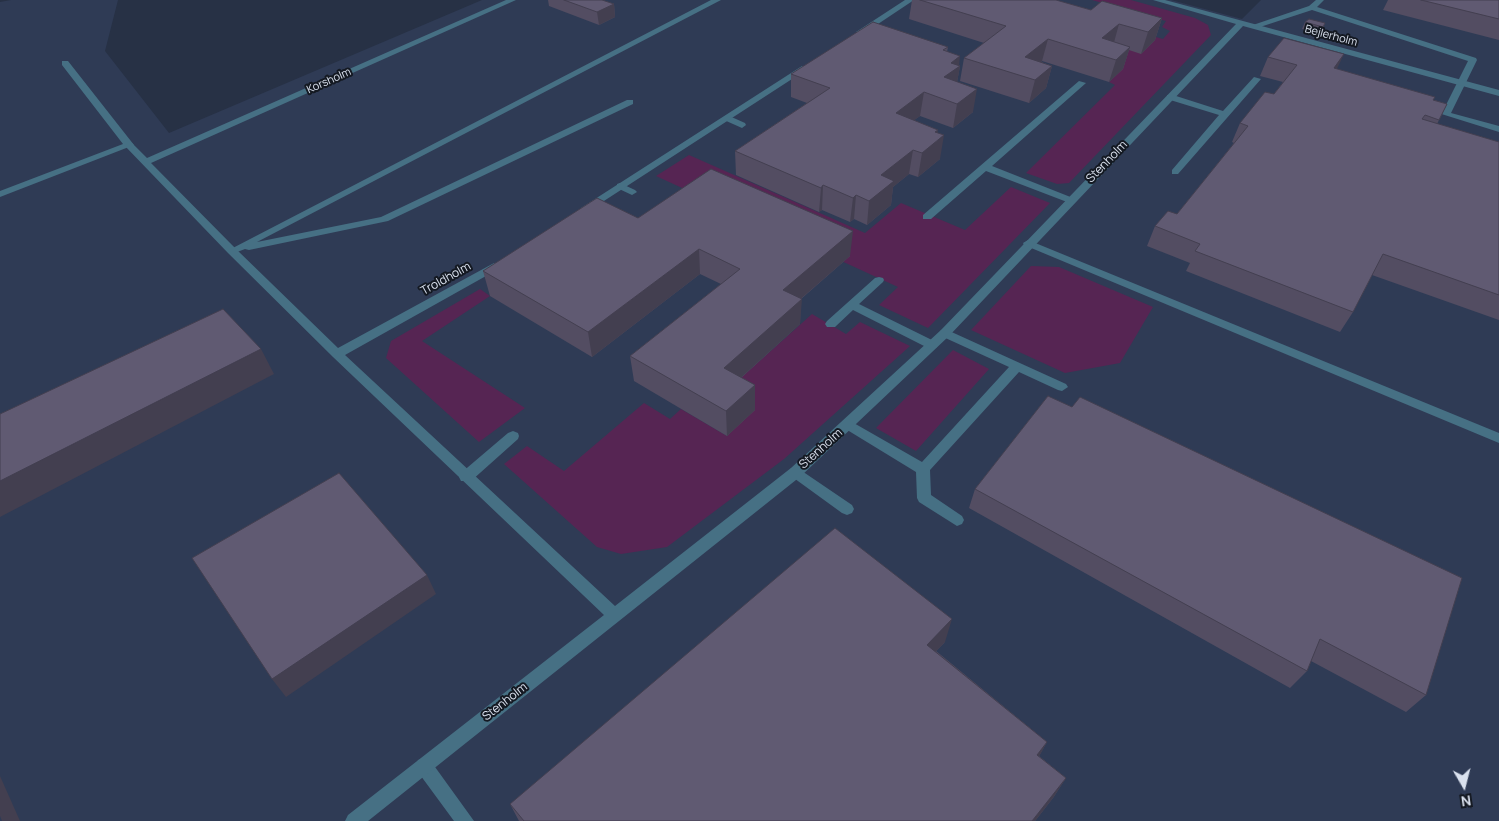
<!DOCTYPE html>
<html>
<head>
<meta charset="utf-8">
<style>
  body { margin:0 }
  #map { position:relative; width:1499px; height:821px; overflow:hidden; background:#273145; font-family:Manrope,sans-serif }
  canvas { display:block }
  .north { position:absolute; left:1439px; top:761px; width:50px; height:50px; -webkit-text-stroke:4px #141922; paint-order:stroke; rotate:172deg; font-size:14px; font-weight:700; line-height:20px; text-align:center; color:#dae1ee }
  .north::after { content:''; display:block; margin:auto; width:18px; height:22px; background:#dae1ee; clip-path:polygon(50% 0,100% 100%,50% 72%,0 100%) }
</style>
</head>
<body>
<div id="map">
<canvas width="1499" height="821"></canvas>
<div class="north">N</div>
</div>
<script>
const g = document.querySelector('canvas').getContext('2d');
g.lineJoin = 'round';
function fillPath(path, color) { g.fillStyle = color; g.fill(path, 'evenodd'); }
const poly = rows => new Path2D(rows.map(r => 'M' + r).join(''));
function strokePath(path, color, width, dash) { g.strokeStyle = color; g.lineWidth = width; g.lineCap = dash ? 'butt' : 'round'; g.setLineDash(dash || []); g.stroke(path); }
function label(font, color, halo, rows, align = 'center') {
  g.font = font + ' Manrope,sans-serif'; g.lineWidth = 4; g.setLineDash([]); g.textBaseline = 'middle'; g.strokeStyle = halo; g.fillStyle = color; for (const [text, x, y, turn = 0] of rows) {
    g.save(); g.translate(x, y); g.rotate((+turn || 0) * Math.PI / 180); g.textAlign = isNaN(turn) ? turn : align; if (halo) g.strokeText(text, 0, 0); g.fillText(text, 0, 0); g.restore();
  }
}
fillPath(poly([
  [11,0,118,0,105,51,169,133,482,0,1171,0,1242,19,1261,0,1499,0,1499,821,0,821,0,2]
]), '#2f3b55');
fillPath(poly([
  [1092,0,1131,0,1195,18,1208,25,1211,35,1069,183,1057,184,1026,173,1115,85,1109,82,1122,69,1098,21,1163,39,1170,31,1162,27,1166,21],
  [689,155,865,233,901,203,965,230,1011,187,1050,203,928,328,879,305,898,287,656,176],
  [1031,266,1059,267,1153,307,1120,363,1065,373,971,330],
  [480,289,490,296,422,341,525,408,479,442,386,358,391,341],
  [812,314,846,334,860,322,910,346,784,459,667,547,621,554,597,547,504,464,527,446,564,471,644,403,670,419,681,409,727,436,724,393],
  [953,350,989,369,916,451,876,428]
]), '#562553');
fillPath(poly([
  [711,0,721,0,257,242,381,217,627,100,633,100,633,104,388,221,249,250,245,249,232,254,227,251,711,0],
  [1316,0,1324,0,1317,7,1476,58,1477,60,1451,113,1499,126,1499,132,1435,112,1439,109,1443,111,1468,61,1312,10,1257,28,1250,26,1309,6,1316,0],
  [62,61,68,61,134,145,0,197,0,191,123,144,62,65,62,61],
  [1254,77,1261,79,1178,174,1172,174,1172,170,1219,115,1167,99,1167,95,1173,95,1223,111,1254,77],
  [1079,81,1086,83,992,166,1073,198,1073,202,1067,202,986,171,931,219,923,219,923,215,1079,81],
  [727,115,745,123,746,125,742,128,724,120,723,118,727,115],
  [620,183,635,190,637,192,632,195,617,188,617,184,620,183],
  [1028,240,1499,433,1499,443,1024,245,1023,243,1028,240],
  [879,277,883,278,884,280,883,282,859,304,936,342,938,345,936,348,928,348,853,310,835,327,827,327,825,324,827,321,875,278,879,277],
  [945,329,1066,384,1068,387,1062,391,1058,390,1019,372,930,470,931,495,962,516,964,520,962,524,957,526,919,502,917,498,916,472,844,428,842,425,844,422,848,420,852,422,922,462,1009,367,941,336,939,333,941,330,945,329],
  [513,431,518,433,519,436,518,439,471,481,461,481,459,477,461,473,508,433,513,431],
  [796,467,852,505,854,509,852,513,847,515,842,513,791,476,789,472,791,468,796,467],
  [424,758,430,760,474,821,454,821,418,772,416,766,418,760,424,758]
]), '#467084');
fillPath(poly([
  [506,0,516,0,151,163,236,249,338,348,494,263,502,263,502,267,345,355,615,606,791,468,941,330,1236,24,1153,0,1165,0,1499,90,1499,96,1243,26,949,336,801,476,368,821,345,821,348,815,604,615,333,357,228,253,124,145,132,143,147,158,506,0],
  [905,0,914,0,863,34,856,32,905,0],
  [802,66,809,68,590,210,586,211,581,208,802,66]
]), '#467084');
fillPath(poly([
  [548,0,602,0,614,4,615,17,599,25,549,6],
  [912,0,1055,0,1091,10,1162,18,1155,40,1141,54,1129,50,1123,69,1109,82,1042,61,1041,62,1052,66,1046,88,1029,103,960,81,964,58,984,43,909,19],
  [1388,0,1499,0,1499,40,1383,10],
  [1305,22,1325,23,1320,34,1302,29],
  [948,47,947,52,960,66,957,82,973,112,953,128,920,116,914,120,937,133,940,159,918,177,909,174,893,187,891,205,867,225,854,219,850,222,822,210,819,212,736,175,735,151,807,103,791,97,791,74],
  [1268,57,1337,69,1447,104,1437,124,1499,142,1499,320,1372,275,1353,312,1340,332,1186,271,1190,263,1147,246,1155,226,1177,214,1234,143,1232,142,1240,123,1274,94,1283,82,1260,76],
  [638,218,850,256,801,299,800,324,741,378,755,410,727,436,634,381,630,356,721,284,700,274,592,357,490,296,483,271],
  [1048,396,1426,695,1406,712,1311,661,1307,671,1290,688,969,508,975,489],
  [945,642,936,651,1047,742,1039,756,1066,778,1053,798,1035,821,519,821,510,804]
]), '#534d62');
fillPath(poly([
  [614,4,615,17,599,25,597,12],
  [1162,18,1155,40,1141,54,1148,32],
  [1119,24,1113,46,1102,38],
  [1048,39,1042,61,1024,77,1025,57],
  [1130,47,1123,69,1109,82,1116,60],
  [1344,54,1335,73,1334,68],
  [960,56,959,66,960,66,956,88,944,77,951,63],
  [1052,66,1046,88,1029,103,1035,80],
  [977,89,973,112,953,128,957,104],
  [924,92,920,116,893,136,896,113],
  [938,130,936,142,944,135,940,159,918,177,922,153,935,132],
  [913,150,909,174,893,187,891,205,867,225,869,201,881,175],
  [823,185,822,210,819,212,821,188],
  [856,195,854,219,850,222,853,198],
  [853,231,850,256,782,315,783,290],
  [699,249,700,274,592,357,588,332],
  [802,299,800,324,724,393,724,368],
  [261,349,274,374,0,517,0,481],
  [755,385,755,410,727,436,726,411],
  [427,575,436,594,286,697,272,679],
  [952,619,945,642,921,667,927,645],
  [1047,742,1036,762,1037,755],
  [0,776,20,821,2,821,0,816],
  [1066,778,1053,798,1035,821,1032,821]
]), '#433f50');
const building = poly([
  [564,0,602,0,614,4,597,12,564,0],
  [920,0,1056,0,1091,10,1102,1,1162,18,1148,32,1119,24,1102,38,1130,47,1116,60,1048,39,1025,57,1052,66,1035,80,964,58,1006,26,920,0],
  [1421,0,1499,0,1499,19,1421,0],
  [1309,19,1325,23,1323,27,1305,22,1309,19],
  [873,22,948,47,943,50,960,56,951,63,960,66,944,77,977,89,957,104,924,92,896,113,938,130,935,132,944,135,922,153,913,150,881,175,894,181,869,201,856,195,853,198,823,185,821,188,735,151,830,88,791,74,873,22],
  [1284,38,1344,54,1334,68,1435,97,1433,100,1447,104,1439,120,1425,115,1422,119,1499,142,1499,295,1383,254,1353,312,1195,251,1200,244,1155,226,1168,211,1177,214,1248,126,1240,123,1265,92,1274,94,1297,65,1268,57,1284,38],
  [711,169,853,231,783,290,802,299,724,368,755,385,726,411,630,356,740,269,699,249,588,332,483,271,597,198,638,218,711,169],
  [223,309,261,349,0,481,0,414,223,309],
  [1048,396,1072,407,1080,397,1462,578,1426,695,1320,639,1307,671,975,489,1048,396],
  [339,473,427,575,272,679,192,558,339,473],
  [835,528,952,619,927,645,1047,742,1037,755,1066,778,1032,821,524,821,510,804,835,528]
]);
fillPath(building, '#605a72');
strokePath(building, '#433f50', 1);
label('11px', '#dae1ee', '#141922', [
  ["Bejlerholm",1331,36,15],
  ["Korsholm",329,81,-24]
]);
label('12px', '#dae1ee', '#141922', [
  ["Stenholm",1107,162,-46],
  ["Troldholm",446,279,-29],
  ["Stenholm",821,449,-42],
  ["Stenholm",505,702,-38]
]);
</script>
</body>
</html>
